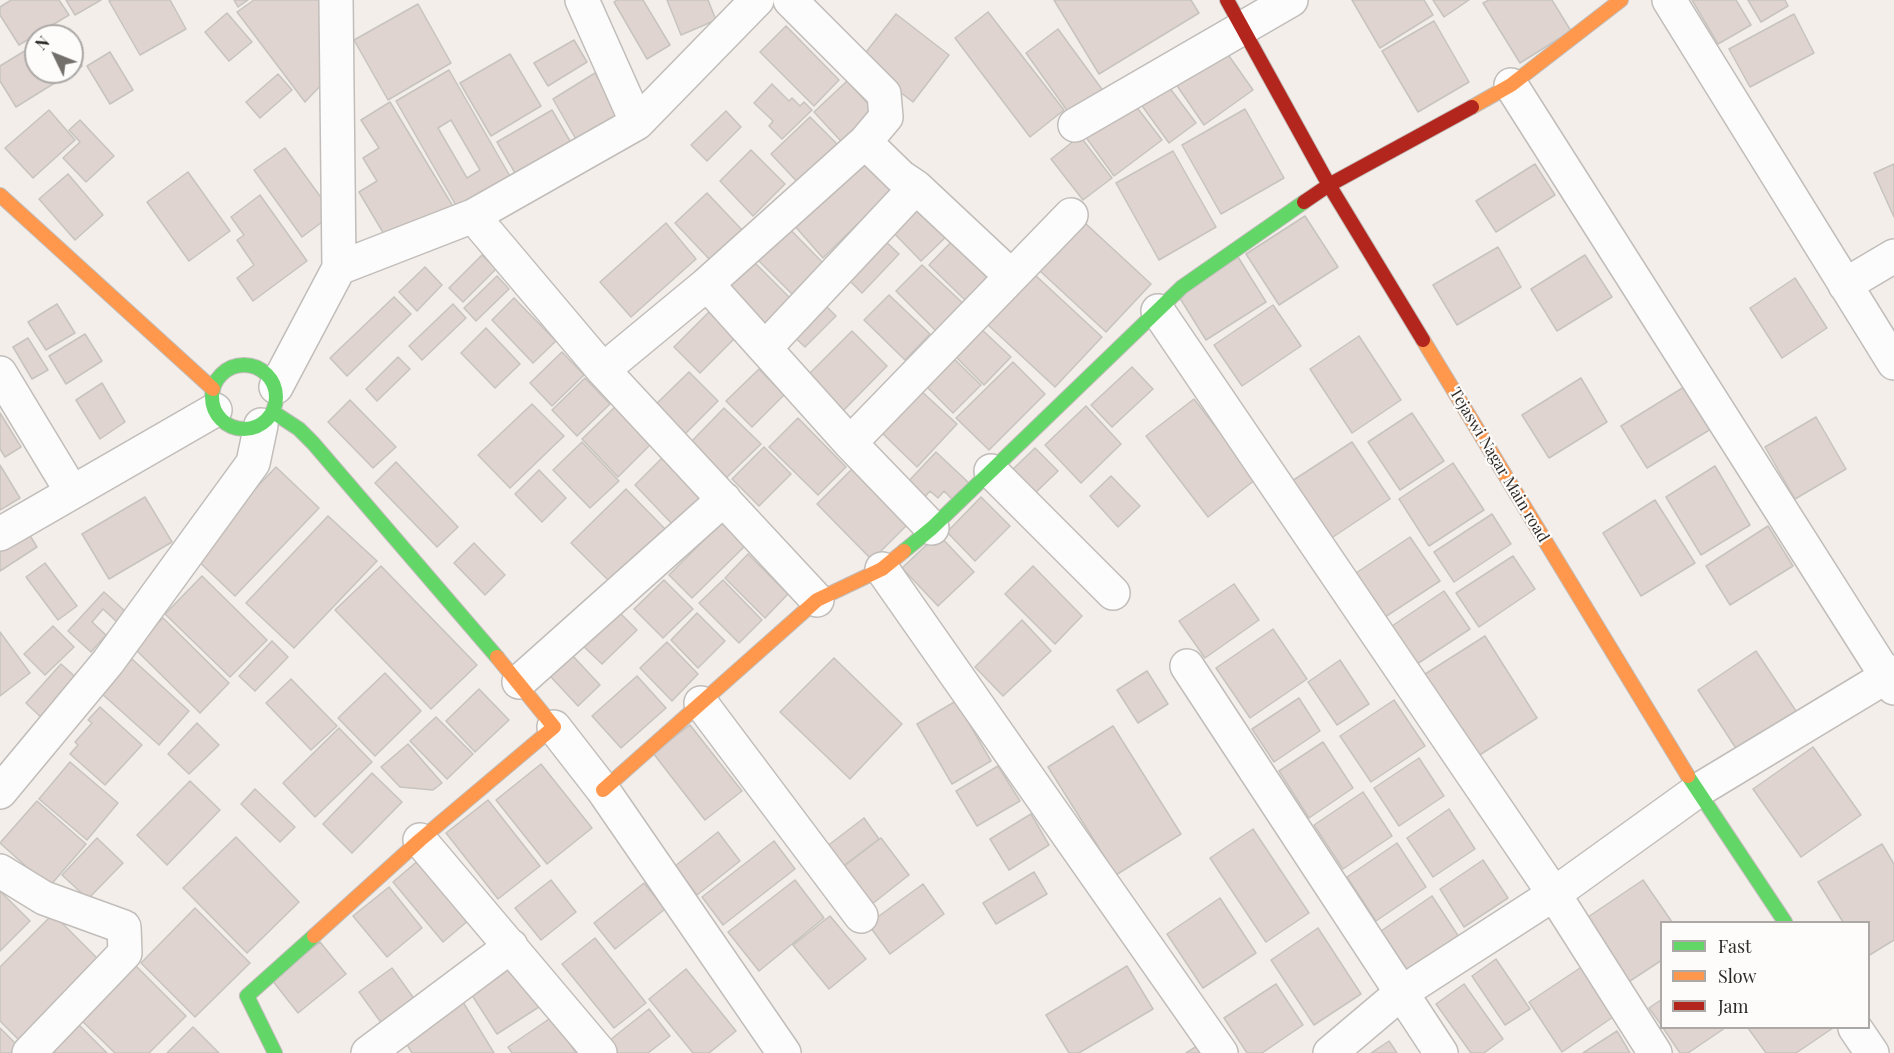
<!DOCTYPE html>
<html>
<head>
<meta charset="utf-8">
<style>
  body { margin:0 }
  #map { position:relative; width:1894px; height:1053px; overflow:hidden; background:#f3eee9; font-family:"Playfair Display",serif }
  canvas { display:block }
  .legend { position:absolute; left:1660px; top:921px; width:210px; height:108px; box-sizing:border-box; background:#fefcfa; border:2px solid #aba8a6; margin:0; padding:8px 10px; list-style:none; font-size:18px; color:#2e2a27 }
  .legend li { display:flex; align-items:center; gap:12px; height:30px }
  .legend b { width:30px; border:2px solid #aba8a6 }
  .north { position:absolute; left:24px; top:24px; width:60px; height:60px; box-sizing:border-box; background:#fefcfa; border:2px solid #aba8a6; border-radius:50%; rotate:313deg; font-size:16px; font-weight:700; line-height:24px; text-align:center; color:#2e2a27 }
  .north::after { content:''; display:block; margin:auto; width:21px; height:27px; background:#736f6b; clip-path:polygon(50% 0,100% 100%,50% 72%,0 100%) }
</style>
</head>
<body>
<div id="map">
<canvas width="1894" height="1053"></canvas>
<ul class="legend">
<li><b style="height:8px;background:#63d668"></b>Fast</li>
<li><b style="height:8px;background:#ff974d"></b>Slow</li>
<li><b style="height:8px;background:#b3261e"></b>Jam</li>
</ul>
<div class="north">N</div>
</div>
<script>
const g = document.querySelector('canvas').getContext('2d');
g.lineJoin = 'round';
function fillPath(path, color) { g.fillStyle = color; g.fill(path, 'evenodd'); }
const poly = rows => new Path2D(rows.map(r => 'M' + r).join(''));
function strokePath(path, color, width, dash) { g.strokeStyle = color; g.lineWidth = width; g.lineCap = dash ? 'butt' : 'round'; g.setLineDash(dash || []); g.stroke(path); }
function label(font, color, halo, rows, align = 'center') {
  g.font = font + ' "Playfair Display",serif'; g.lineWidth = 4.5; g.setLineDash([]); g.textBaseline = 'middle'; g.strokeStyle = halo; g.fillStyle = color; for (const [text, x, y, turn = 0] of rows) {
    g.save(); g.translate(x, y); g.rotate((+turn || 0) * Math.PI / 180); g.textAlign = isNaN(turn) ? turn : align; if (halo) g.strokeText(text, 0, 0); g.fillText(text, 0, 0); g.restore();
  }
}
const building = poly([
  [11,0,59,0,69,15,19,45,0,15,0,7,11,0],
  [66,0,101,0,75,15,66,0],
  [111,0,170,0,186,29,140,55,109,1,111,0],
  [234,0,248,0,238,7,234,0],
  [254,0,323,0,323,83,305,102,237,12,254,0],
  [617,0,643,0,670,45,647,59,614,2,617,0],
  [667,0,708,0,716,20,681,35,667,0],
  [1054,0,1191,0,1199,13,1099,74,1054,0],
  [1352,0,1424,0,1433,15,1380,48,1352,0],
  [1433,0,1469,0,1444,17,1433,0],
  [1489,0,1552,0,1571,31,1520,63,1483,3,1489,0],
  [1692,0,1736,0,1751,25,1718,44,1692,0],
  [1748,0,1785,0,1788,6,1761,22,1748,0],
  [418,4,451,63,388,100,354,40,418,4],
  [988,12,1064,110,1030,137,955,38,988,12],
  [227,13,252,42,229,61,205,32,227,13],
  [896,14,949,55,913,102,859,61,896,14],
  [1794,14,1814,53,1750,87,1729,49,1794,14],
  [1434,21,1469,82,1418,112,1382,51,1434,21],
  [786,26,839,80,814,106,760,52,786,26],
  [60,29,64,36,49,36,60,29],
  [1058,29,1104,92,1071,116,1026,53,1058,29],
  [574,40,587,62,548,86,534,63,574,40],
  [36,44,36,72,72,72,72,49,82,66,16,107,0,81,0,66,36,44],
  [1222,46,1253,90,1204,125,1173,80,1222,46],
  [110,52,133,90,110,104,87,66,110,52],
  [510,54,541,106,491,136,460,83,510,54],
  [449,70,511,178,458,209,396,101,449,70],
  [451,120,480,170,467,178,438,128,451,120],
  [595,73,624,123,581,148,553,99,595,73],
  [278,74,292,90,260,118,246,102,278,74],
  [847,81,883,120,850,151,814,112,847,81],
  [1166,83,1196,123,1169,143,1140,103,1166,83],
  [772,84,789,101,792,98,800,106,804,102,812,110,782,139,769,126,773,121,754,103,772,84],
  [1132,101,1162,140,1114,176,1085,136,1132,101],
  [390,102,454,208,391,246,359,192,377,181,363,158,379,148,361,120,390,102],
  [1245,109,1284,178,1221,214,1182,145,1245,109],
  [49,110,75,140,33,178,5,148,49,110],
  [552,110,577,153,522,185,497,142,552,110],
  [726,111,741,127,707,161,691,145,726,111],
  [810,117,843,150,803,188,771,154,810,117],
  [80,120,114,156,86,182,63,158,80,142,69,130,80,120],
  [1080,136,1112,178,1083,200,1051,159,1080,136],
  [285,148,333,214,302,237,254,170,285,148],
  [751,150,785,184,753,216,720,181,751,150],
  [1173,151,1216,227,1159,260,1116,183,1173,151],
  [870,155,898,184,823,258,786,216,870,155],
  [1535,164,1555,195,1496,232,1476,201,1535,164],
  [1894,164,1894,217,1874,173,1894,164],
  [188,172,230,231,189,261,147,202,188,172],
  [68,174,103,215,75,240,39,199,68,174],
  [707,193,744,232,712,262,675,223,707,193],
  [260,195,307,261,253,301,237,278,254,265,237,240,244,235,231,217,260,195],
  [915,196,951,232,921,261,885,224,915,196],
  [1305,216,1338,267,1279,305,1246,254,1305,216],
  [782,221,823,263,792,294,751,253,782,221],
  [666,223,696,259,631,317,600,282,666,223],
  [1085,223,1151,284,1106,332,1040,271,1085,223],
  [956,237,992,273,965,300,929,265,956,237],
  [884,240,899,254,862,293,847,278,884,240],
  [1498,247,1521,287,1457,325,1433,285,1498,247],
  [482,255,496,269,463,302,449,288,482,255],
  [1585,255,1612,297,1557,331,1531,289,1585,255],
  [749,257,790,298,763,326,722,284,749,257],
  [1238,257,1266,302,1206,340,1178,295,1238,257],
  [922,265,968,308,941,336,896,291,922,265],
  [425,267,442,285,417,311,399,292,425,267],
  [1034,274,1102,337,1055,387,987,324,1034,274],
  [497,276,509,289,476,321,464,308,497,276],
  [1795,278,1827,328,1782,358,1750,308,1795,278],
  [889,295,930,334,905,360,864,320,889,295],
  [394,297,411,314,347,376,330,358,394,297],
  [514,298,556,341,533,363,492,320,514,298],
  [820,300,836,316,805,347,789,332,820,300],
  [57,304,75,333,46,350,28,322,57,304],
  [453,304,466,318,422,360,409,346,453,304],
  [1273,305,1301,346,1242,386,1214,345,1273,305],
  [709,312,735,338,700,373,674,347,709,312],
  [978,326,1011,357,984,385,952,353,978,326],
  [486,328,520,364,495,388,461,353,486,328],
  [852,331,887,366,839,415,803,380,852,331],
  [85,334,102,361,66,384,49,356,85,334],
  [1359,336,1401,400,1352,433,1310,369,1359,336],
  [28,338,48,370,32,379,13,347,28,338],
  [562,352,584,375,552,406,530,383,562,352],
  [949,354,981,385,953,413,922,382,949,354],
  [398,357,410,369,377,401,366,389,398,357],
  [1013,362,1045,394,989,450,956,418,1013,362],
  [1132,367,1153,389,1112,427,1091,405,1132,367],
  [759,369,784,395,752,427,726,401,759,369],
  [689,372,718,401,681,438,651,409,689,372],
  [585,378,610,404,577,436,552,410,585,378],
  [1581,378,1607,422,1549,458,1522,415,1581,378],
  [102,383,125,422,100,439,76,400,102,383],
  [1684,387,1711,429,1647,468,1621,426,1684,387],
  [919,389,957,424,917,467,880,431,919,389],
  [1194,399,1256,479,1208,517,1146,436,1194,399],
  [350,400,396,447,373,468,328,422,350,400],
  [532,404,564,436,510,488,478,455,532,404],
  [617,405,653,442,618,477,582,439,617,405],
  [1086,406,1121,444,1081,483,1045,445,1086,406],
  [724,408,761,444,725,479,690,443,724,408],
  [0,413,21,447,5,457,0,449,0,413],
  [1412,413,1444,461,1400,490,1368,442,1412,413],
  [1816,417,1846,469,1795,499,1765,447,1816,417],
  [798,418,846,467,818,495,769,447,798,418],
  [582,442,619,481,590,508,553,470,582,442],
  [1352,442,1390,499,1330,539,1292,481,1352,442],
  [764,447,791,474,759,506,732,479,764,447],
  [1035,448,1058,471,1033,495,1011,471,1035,448],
  [936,452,969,483,953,500,944,491,938,498,930,491,922,500,905,485,936,452],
  [667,453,708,495,675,527,635,485,667,453],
  [396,462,458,527,437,547,375,483,396,462],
  [1453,463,1484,510,1429,546,1399,499,1453,463],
  [0,465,20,498,0,510,0,465],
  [1715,466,1750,525,1701,555,1666,497,1715,466],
  [276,467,319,508,235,596,192,555,276,467],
  [854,467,909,523,872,560,817,504,854,467],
  [539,470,566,498,542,522,515,494,539,470],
  [1111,476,1140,506,1118,527,1090,496,1111,476],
  [626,489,666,530,611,583,571,543,626,489],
  [145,497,172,542,109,579,82,534,145,497],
  [981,497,1010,526,975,561,947,532,981,497],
  [1655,500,1695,563,1641,596,1603,533,1655,500],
  [1492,514,1511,544,1454,582,1434,552,1492,514],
  [328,516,377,561,294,648,246,603,328,516],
  [723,521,747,544,692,598,669,575,723,521],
  [1768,526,1793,566,1730,605,1706,566,1768,526],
  [26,529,37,547,0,571,0,545,26,529],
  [938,534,974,572,938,606,902,568,938,534],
  [1410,537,1440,581,1379,621,1350,577,1410,537],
  [474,543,505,575,485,595,454,563,474,543],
  [748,554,788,594,765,618,725,578,748,554],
  [1513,556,1535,589,1479,627,1456,593,1513,556],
  [45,563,77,606,58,620,26,577,45,563],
  [381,566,477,665,431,709,335,610,381,566],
  [1033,566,1082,616,1055,644,1005,594,1033,566],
  [202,576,267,640,230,677,165,614,202,576],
  [664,580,693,609,663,638,634,609,664,580],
  [723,580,762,620,739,643,699,603,723,580],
  [1234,584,1259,620,1205,658,1179,621,1234,584],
  [1444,591,1470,629,1411,668,1386,630,1444,591],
  [104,592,127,613,118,623,103,609,92,622,106,635,91,652,68,631,104,592],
  [616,609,637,630,602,664,581,644,616,609],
  [697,613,725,641,698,668,671,640,697,613],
  [163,618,229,683,200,713,133,647,163,618],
  [1022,620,1051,651,1003,696,975,667,1022,620],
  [53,626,74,647,45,675,24,654,53,626],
  [1273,629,1307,679,1250,718,1216,668,1273,629],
  [0,632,30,673,0,696,0,632],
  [1485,636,1537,718,1475,758,1422,676,1485,636],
  [272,641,288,657,255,691,239,676,272,641],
  [667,642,698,674,672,701,640,668,667,642],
  [1756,651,1798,714,1739,753,1698,690,1756,651],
  [572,655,600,685,578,706,550,676,572,655],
  [834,658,902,724,850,779,780,712,834,658],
  [132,659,189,711,159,745,101,693,132,659],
  [1340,660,1369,704,1337,725,1308,682,1340,660],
  [61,664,80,681,45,721,26,703,61,664],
  [1147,671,1168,704,1138,723,1117,690,1147,671],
  [385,673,421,711,375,756,338,718,385,673],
  [637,676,666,708,621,748,592,716,637,676],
  [291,679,337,726,311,750,266,703,291,679],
  [479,689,509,720,475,752,446,721,479,689],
  [1299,698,1320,731,1274,762,1252,729,1299,698],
  [1394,700,1425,746,1371,782,1340,736,1394,700],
  [956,701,991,761,952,784,917,724,956,701],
  [100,707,142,745,105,785,70,754,78,745,75,742,92,723,88,720,100,707],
  [436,717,473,754,447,779,410,741,436,717],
  [197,723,219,745,189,774,168,754,197,723],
  [690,725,742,791,705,820,653,753,690,725],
  [1113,726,1181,834,1116,875,1048,767,1113,726],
  [339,728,372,762,315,817,283,783,339,728],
  [1323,742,1353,788,1309,818,1279,771,1323,742],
  [408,744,442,783,433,790,400,787,381,767,408,744],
  [1813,747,1861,815,1801,857,1753,789,1813,747],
  [1419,758,1444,796,1399,826,1374,788,1419,758],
  [70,762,118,803,87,840,39,799,70,762],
  [541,764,592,828,547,864,496,800,541,764],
  [998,766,1020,801,977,826,956,791,998,766],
  [372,773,402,802,352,853,323,824,372,773],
  [190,781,220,810,167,865,137,835,190,781],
  [255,789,295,827,280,842,241,804,255,789],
  [1363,792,1392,836,1343,869,1314,825,1363,792],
  [488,800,540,866,498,899,446,833,488,800],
  [37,801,86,844,49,887,0,843,37,801],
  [1449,809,1475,849,1433,877,1407,838,1449,809],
  [1031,814,1049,845,1009,870,990,839,1031,814],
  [864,818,879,839,838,870,822,850,864,818],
  [1253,829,1309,913,1266,942,1210,858,1253,829],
  [718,832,740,861,697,895,675,866,718,832],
  [236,837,299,902,247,953,183,888,236,837],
  [97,838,123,863,88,899,62,875,97,838],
  [881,838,909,875,867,908,839,870,881,838],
  [774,841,795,869,723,925,702,897,774,841],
  [1397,843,1426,887,1376,921,1347,877,1397,843],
  [1882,844,1894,864,1894,940,1868,956,1868,922,1843,922,1818,882,1882,844],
  [427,853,476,914,443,942,393,882,427,853],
  [1483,860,1508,898,1464,927,1440,889,1483,860],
  [1034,872,1047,894,996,924,983,903,1034,872],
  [551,880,576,912,541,940,515,908,551,880],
  [795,880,824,918,759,971,728,932,795,880],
  [1643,880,1672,922,1662,922,1662,960,1627,983,1585,919,1643,880],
  [644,883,665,909,615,949,594,923,644,883],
  [923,884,944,914,890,954,868,924,923,884],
  [389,887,422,928,387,957,353,916,389,887],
  [0,891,30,921,0,951,0,891],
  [1432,896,1459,937,1407,971,1381,931,1432,896],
  [1220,898,1256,953,1203,988,1167,934,1220,898],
  [195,908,250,963,195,1017,141,963,195,908],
  [53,914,102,963,21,1042,0,1021,0,967,53,914],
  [830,916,866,959,829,989,793,945,830,916],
  [1318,928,1361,994,1314,1025,1271,960,1318,928],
  [595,938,646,1003,614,1028,562,964,595,938],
  [320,942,346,974,298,1013,272,980,320,942],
  [511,957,542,1005,497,1034,466,986,511,957],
  [1496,959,1530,1009,1505,1025,1472,976,1496,959],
  [136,966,186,1016,149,1053,115,1053,81,1020,136,966],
  [1127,966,1153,1009,1079,1053,1069,1053,1046,1015,1127,966],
  [1583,966,1616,1015,1562,1052,1529,1002,1583,966],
  [392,968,418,1004,385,1028,359,992,392,968],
  [686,969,736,1031,709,1053,693,1053,649,999,686,969],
  [1276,984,1303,1025,1262,1053,1247,1053,1224,1018,1276,984],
  [1464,984,1503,1039,1484,1053,1471,1053,1436,1004,1464,984],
  [1662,999,1662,1026,1649,1008,1662,999],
  [463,1002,494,1053,412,1053,403,1038,463,1002],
  [649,1009,670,1036,648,1053,612,1053,605,1044,649,1009],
  [552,1017,576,1053,512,1053,508,1047,552,1017],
  [75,1021,107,1053,43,1053,75,1021],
  [193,1027,219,1053,167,1053,193,1027],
  [0,1028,20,1048,15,1053,0,1053,0,1028],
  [1663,1028,1725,1028,1688,1053,1680,1053,1663,1028],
  [1748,1028,1833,1028,1796,1053,1766,1053,1748,1028],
  [1617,1031,1630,1053,1583,1053,1617,1031],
  [1389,1041,1397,1053,1371,1053,1389,1041],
  [1197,1046,1201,1053,1186,1053,1197,1046]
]);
fillPath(building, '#dfd4cf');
strokePath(building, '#c7c3bf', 1.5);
const street = poly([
  [582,0,637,123],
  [790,0,884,94,886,117,865,142],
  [1669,0,1894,363],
  [1511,85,1894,688],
  [1075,125,1291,0],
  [473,216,603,370,817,600],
  [339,268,473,216,637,123,757,0],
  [707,284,850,443,932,528],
  [1845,285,1894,256],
  [1158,311,1554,894,1655,1053],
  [765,348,916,187,1011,276],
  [603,370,707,284,865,142,901,177,916,187],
  [0,373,72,492],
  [276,387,339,268,336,0],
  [850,443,1071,215],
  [991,471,1113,593],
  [0,534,215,410],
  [882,569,1221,1053],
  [1187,666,1441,1053],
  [519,682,724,499],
  [701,703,861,916],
  [554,727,603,790,784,1053],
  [0,792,108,662,253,463,261,425],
  [420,840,600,1053],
  [0,871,44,898,124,927,125,953,29,1053],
  [1855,1028,1872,1053],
  [368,1053,511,946],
  [1330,1053,1401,993,1554,894,1697,791,1894,672]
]);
const fast = poly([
  '212 397a32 32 0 1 1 64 0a32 32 0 1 1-64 0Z',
  [273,412,299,429,313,443,497,657],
  [904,551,932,528,1182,287,1304,202],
  [1688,776,1785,922],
  [275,1053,247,996,314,936]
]);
const slow = poly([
  [1472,107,1511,85,1621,0],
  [0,195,213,389],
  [1423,340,1688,776],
  [603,790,817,600,882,569,904,551],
  [314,936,420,840,554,727,497,657]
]);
const jam = poly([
  [1227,0,1329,185,1423,340],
  [1304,202,1329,185,1472,107]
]);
strokePath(street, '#c1bdba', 36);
strokePath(fast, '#c1bdba', 16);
strokePath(slow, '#c1bdba', 16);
strokePath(jam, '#c1bdba', 16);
strokePath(street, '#fdfcfc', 33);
strokePath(fast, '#63d668', 14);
strokePath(slow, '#ff974d', 14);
strokePath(jam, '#b3261e', 14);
label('16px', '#2e2a27', '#fefcfa', [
  ["Tejaswi Nagar Main road",1499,465,59]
]);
</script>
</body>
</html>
